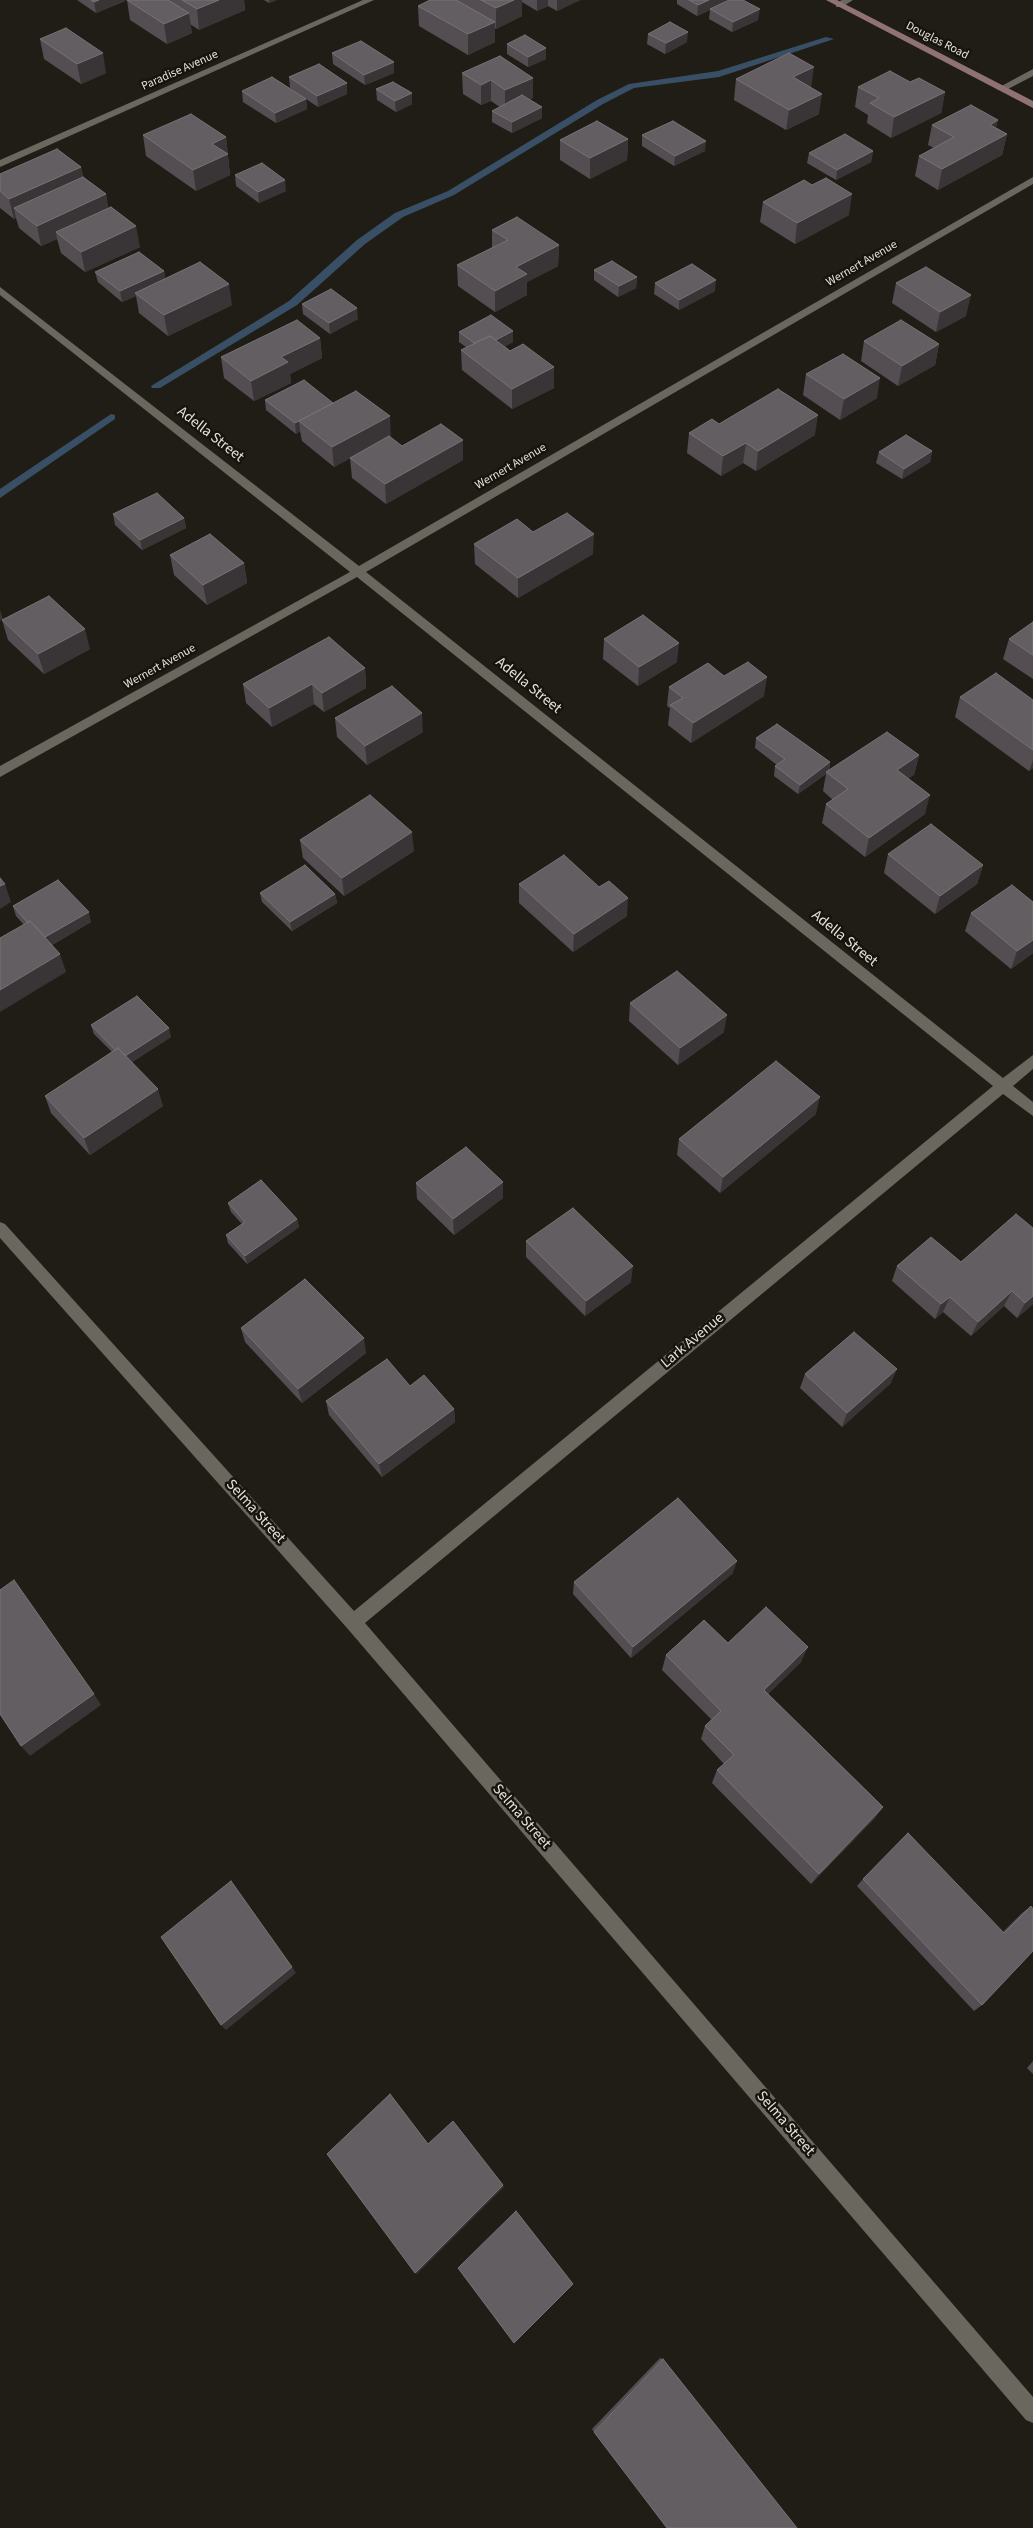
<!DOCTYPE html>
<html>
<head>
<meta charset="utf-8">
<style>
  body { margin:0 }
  canvas { display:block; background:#201d17 }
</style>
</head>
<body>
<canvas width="1033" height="2528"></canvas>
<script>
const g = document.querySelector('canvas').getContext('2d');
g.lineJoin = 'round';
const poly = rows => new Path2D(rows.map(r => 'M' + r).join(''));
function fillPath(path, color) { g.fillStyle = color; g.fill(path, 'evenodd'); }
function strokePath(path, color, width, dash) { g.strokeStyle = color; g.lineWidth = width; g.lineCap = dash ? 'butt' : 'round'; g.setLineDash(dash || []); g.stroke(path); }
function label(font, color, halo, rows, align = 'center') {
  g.font = font + ' "Source Sans 3",sans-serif'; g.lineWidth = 5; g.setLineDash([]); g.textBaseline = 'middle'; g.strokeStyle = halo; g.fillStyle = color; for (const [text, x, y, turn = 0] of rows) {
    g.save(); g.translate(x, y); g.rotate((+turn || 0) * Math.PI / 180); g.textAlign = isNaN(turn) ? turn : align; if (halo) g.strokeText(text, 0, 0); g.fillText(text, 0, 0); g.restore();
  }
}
fillPath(poly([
  [826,37,834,39,719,77,634,88,603,104,454,195,403,217,365,244,297,305,160,388,152,388,151,386,289,301,357,240,395,213,448,191,597,100,629,84,718,71,826,37],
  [111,414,115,415,115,419,0,498,0,489,111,414]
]), '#384f65');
fillPath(poly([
  [842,0,853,0,842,7,836,7,836,3,842,0],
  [1033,69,1033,76,1004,91,996,89,1033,69]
]), '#6a675f');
fillPath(poly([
  [363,0,374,0,0,167,0,160,363,0],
  [1033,177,1033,184,366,572,1003,1078,1033,1055,1033,1069,1013,1086,1033,1102,1033,1116,1003,1094,365,1623,1033,2397,1033,2423,1026,2420,347,1628,0,1238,0,1222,5,1224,354,1611,993,1086,357,577,0,777,0,766,350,572,0,295,0,287,359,566,1033,177]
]), '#6a675f');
fillPath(poly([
  [826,0,837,0,1033,101,1033,108,826,0]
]), '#907273');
fillPath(poly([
  [77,0,125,0,125,1,96,13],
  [127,0,244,0,245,10,199,30,190,24,192,33,167,44,130,20],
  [264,0,277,0,269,3],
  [457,0,580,0,557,11,548,6,537,11,522,2,522,16,496,29,495,28,495,42,468,55,419,26,418,6],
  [677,0,726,0,726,1,758,20,732,32,709,19,710,10,697,16,677,4],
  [648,34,687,42,665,54,647,44],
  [40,39,106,73,81,84,44,59],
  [507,44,546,48,546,59,528,67,507,54],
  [332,53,394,62,394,73,365,85,333,64],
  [462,73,533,78,533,98,529,100,542,118,512,133,492,122,492,111,500,107,491,101,481,105,463,94],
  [289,77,347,83,347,94,318,107,306,99,307,109,276,123,243,102,242,91,304,98,290,88],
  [736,79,811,88,819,114,786,130,734,100],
  [910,82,945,92,941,113,891,138,867,123,868,115,855,107,858,87],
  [376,89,412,93,412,104,396,112,377,100],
  [932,125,997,128,1007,134,1002,155,938,190,915,176,919,156,934,148,928,145],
  [143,135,226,137,230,175,196,191,146,156],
  [642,135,705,151,674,166,642,146],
  [628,139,627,160,590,179,560,160,560,140],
  [873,151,871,162,836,180,807,163,809,153],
  [81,167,83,177,106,194,108,209,140,247,85,272,61,253,57,239,41,246,19,228,16,218,14,219,0,208,0,174],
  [235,175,286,191,259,203,236,186],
  [763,202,849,215,795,244,760,222],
  [492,230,559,245,558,266,527,282,527,295,495,312,458,286,457,265,492,248],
  [594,270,637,277,636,288,618,297,594,280],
  [164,271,165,278,232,305,168,336,139,313,136,296,122,302,98,282,95,272],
  [655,283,715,291,679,310,654,294],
  [896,283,966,316,936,332,892,303],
  [302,304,358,319,330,334,303,314],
  [459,332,513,342,505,346,510,351,554,367,554,388,512,409,462,370,461,350,466,347,459,342],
  [320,338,322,358,290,374,291,383,254,401,224,378,221,357],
  [864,341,939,344,935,365,898,386,861,361],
  [806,374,877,398,840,420,803,395],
  [265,400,333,403,391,437,390,437,402,446,463,460,386,504,352,478,350,458,334,467,302,441,300,431,296,434,266,410],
  [719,424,815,435,756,471,743,463,721,476,687,453,689,433],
  [932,451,930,462,902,479,876,463,879,452],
  [113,514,184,518,186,528,142,550,115,525],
  [533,532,593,554,518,598,475,564,474,544],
  [170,555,244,563,247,583,207,605,174,575],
  [2,620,90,649,44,674,8,640],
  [1033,622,1033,679,1003,659,1009,639],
  [604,639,677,662,638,686,603,659],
  [365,668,366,688,324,712,314,704,272,727,246,703,243,684],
  [724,676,764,696,691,743,668,725,670,708,667,706,669,687],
  [960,697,1033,700,1033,768,1029,771,955,717],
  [335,718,423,732,367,765,337,737],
  [756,738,830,762,829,771,919,755,914,775,908,778,925,814,865,857,822,823,826,804,833,800,823,791,826,774,798,794,774,776,775,766,777,765,755,748],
  [300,840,414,851,344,896,303,858],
  [888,854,983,865,977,884,935,914,884,873],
  [519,884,599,887,627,916,573,952,519,903],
  [260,893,335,894,337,903,292,931,262,902],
  [1033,902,1033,953,1011,969,965,931,971,913],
  [13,906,91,922,52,945,66,972,16,916],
  [630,1003,724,1032,678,1065,629,1021],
  [91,1025,171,1037,132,1062,163,1106,90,1155,51,1113,45,1096,112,1052,94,1034],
  [816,1114,720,1193,677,1155,679,1139],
  [503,1182,503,1198,454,1235,417,1199,416,1183],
  [228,1203,297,1219,299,1227,247,1264,228,1243,226,1235,242,1224,231,1212],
  [526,1241,631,1282,585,1316,526,1257],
  [961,1262,1033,1304,1017,1318,1004,1306,971,1336,943,1312,935,1319,892,1281,897,1266],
  [241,1328,366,1353,302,1403,245,1342],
  [805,1374,891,1383,842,1427,800,1388],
  [410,1386,454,1409,455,1422,382,1477,329,1415,326,1401],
  [733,1573,631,1658,573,1594,574,1582],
  [728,1643,801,1662,768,1694,883,1807,874,1819,811,1884,712,1783,717,1770,724,1764,701,1739,705,1726,712,1720,662,1670,666,1655],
  [863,1879,1003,1932,1022,1913,1031,1906,982,2005,974,2011,857,1886],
  [1033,2061,1033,2074,1027,2068],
  [660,2358,663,2359,594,2432,592,2429]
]), '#544e53');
fillPath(poly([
  [99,0,125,0,125,1,96,13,94,2],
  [219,0,244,0,245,10,199,30,197,9],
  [269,0,277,0,269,3],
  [514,0,522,0,522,16,496,29,496,8],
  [537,0,548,0,548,6,537,11],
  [557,0,580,0,557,11],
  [709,0,726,0,726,3,710,9,710,10,697,16,698,5],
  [760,9,758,20,732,32,733,22],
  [189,13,192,33,167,44,164,24],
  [495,22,495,42,468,55,468,34],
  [688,32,687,42,665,54,666,43],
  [546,48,546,59,528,67,528,57],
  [103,53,106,73,81,84,77,64],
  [394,62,394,73,365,85,364,75],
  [814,67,811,88,793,77],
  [533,78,533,98,505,110,505,90],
  [491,80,491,101,481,105,481,85],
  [347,83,347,94,318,107,317,96],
  [945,92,941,113,891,138,894,117],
  [412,93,412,104,396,112,395,101],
  [822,94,819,114,786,130,789,110],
  [306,99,307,109,276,123,275,113],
  [542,107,542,118,512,133,512,122],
  [998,120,994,141,990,125],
  [1007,134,1002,155,938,190,942,169],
  [226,137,230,175,196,191,193,170,212,144],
  [628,139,627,160,590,179,590,158],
  [706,141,705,151,674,166,675,156],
  [873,151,871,162,836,180,837,170],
  [81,167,85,188,14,208,16,218,14,219,9,199],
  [285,180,286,191,259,203,258,192],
  [106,194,110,215,56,232,57,239,41,246,37,226],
  [852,194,849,215,795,244,797,223],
  [136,226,140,247,85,272,81,252],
  [559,245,558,266,527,282,527,295,495,312,495,291,516,267],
  [164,271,166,282,135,293,136,296,122,302,120,291],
  [637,277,636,288,618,297,619,286],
  [716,280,715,291,679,310,679,300],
  [229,284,232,305,168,336,164,315],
  [971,295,966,316,936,332,940,312],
  [357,308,358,319,330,334,329,323],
  [513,331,513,342,481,359,481,348],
  [320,338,322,358,290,374,291,383,254,401,251,381,281,357],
  [939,344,935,365,898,386,902,366],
  [554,367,554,388,512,409,512,389],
  [880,378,877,398,840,420,844,399],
  [818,415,815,435,756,471,758,451],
  [390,416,391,437,334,467,332,447],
  [299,421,300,431,296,434,295,423],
  [463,440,463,460,386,504,385,484],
  [746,443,743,463,721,476,723,456],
  [932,451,930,462,902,479,904,469],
  [184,518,186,528,142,550,140,540],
  [594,534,593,554,518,598,518,578],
  [244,563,247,583,207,605,203,585],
  [0,610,3,619,0,621],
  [85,629,90,649,44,674,38,654],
  [679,643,677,662,638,686,639,667],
  [365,668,366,688,324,712,322,693],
  [767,677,764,696,691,743,693,723],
  [312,684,314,704,272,727,269,708],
  [422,713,423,732,367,765,365,746],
  [919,755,914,775,892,789,897,770],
  [1033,760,1033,768,1029,771],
  [830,762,828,772,826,772,826,774,798,794,800,785],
  [930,795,925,814,865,857,869,838],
  [412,832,414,851,344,896,342,878],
  [983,865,977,884,935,914,940,896],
  [5,884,11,902,0,909,0,886],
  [335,894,337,903,292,931,290,922],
  [628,898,627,916,573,952,574,934],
  [89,912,91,922,46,948,43,939],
  [1033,940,1033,953,1011,969,1017,951],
  [60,954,66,972,0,1012,0,990],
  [727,1015,724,1032,678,1065,680,1048],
  [169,1028,171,1037,125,1067,123,1058],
  [158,1089,163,1106,90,1155,84,1138],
  [820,1097,816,1114,720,1193,723,1177],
  [503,1182,503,1198,454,1235,453,1219],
  [297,1219,299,1227,247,1264,245,1256],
  [633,1266,631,1282,585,1316,586,1301],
  [1012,1291,1004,1306,971,1336,978,1322],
  [1033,1296,1033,1304,1017,1318,1025,1303],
  [950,1297,943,1312,935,1319,941,1304],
  [364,1338,366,1353,302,1403,298,1389],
  [897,1369,891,1383,842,1427,847,1413],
  [454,1409,455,1422,382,1477,379,1464],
  [737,1561,733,1573,631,1658,633,1647],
  [808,1647,801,1662,758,1704,764,1690],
  [94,1694,101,1705,30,1756,21,1746],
  [883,1807,874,1819,811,1884,819,1874],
  [292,1967,296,1973,226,2030,221,2025],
  [503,2185,504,2187,417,2274,415,2273]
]), '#393435');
const building = poly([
  [91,0,99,0,94,2,91,0],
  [127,0,168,0,189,13,164,24,127,0],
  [182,0,219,0,197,9,182,0],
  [430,0,456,0,495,22,468,34,418,6,430,0],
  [481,0,514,0,496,8,481,0],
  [689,0,709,0,698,5,689,0],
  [729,0,743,0,760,9,733,22,710,9,729,0],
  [670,22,688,32,666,43,648,34,670,22],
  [66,28,103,53,77,64,40,39,66,28],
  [525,35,546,48,528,57,507,44,525,35],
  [361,41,394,62,364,75,332,53,361,41],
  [789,53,814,67,793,77,822,94,789,110,736,79,789,53],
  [500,56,533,78,505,90,491,80,481,85,462,73,500,56],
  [319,64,347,83,317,96,289,77,319,64],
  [890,71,910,82,919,78,945,92,894,117,870,103,879,98,858,87,890,71],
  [272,77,306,99,275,113,242,91,272,77],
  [393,82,412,93,395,101,376,89,393,82],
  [522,95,542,107,512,122,492,111,522,95],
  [971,105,998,120,990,125,1007,134,942,169,919,156,954,137,932,125,971,105],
  [191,114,226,137,212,144,228,154,193,170,143,135,191,114],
  [597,121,628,139,590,158,560,140,597,121],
  [673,121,706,141,675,156,642,135,673,121],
  [845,134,873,151,837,170,809,153,845,134],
  [57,149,81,167,9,199,0,191,0,174,57,149],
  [262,163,285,180,258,192,235,175,262,163],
  [83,177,106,194,37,226,14,208,83,177],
  [826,178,852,194,797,223,763,202,804,180,812,185,826,178],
  [111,207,136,226,81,252,56,232,111,207],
  [517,217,559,245,516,267,527,274,495,291,457,265,508,240,492,230,517,217],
  [139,252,164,271,120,291,95,272,139,252],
  [612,261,637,277,619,286,594,270,612,261],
  [200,262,229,284,164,315,135,293,200,262],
  [692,264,716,280,679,300,655,283,692,264],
  [926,267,971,295,940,312,896,283,926,267],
  [331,289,357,308,329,323,302,304,331,289],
  [491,315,513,331,496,340,490,336,474,343,459,332,491,315],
  [297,320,320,338,281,357,288,362,251,381,221,357,297,320],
  [901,320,939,344,902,366,864,341,901,320],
  [490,336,510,351,523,344,554,367,512,389,461,350,490,336],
  [843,354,880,378,844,399,806,374,843,354],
  [304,380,333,403,295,423,265,400,304,380],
  [778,389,818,415,758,451,746,443,723,456,689,433,712,419,719,424,778,389],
  [356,391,390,416,332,447,299,421,356,391],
  [441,424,463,440,385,484,350,458,389,436,402,446,441,424],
  [906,435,932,451,904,469,879,452,906,435],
  [157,493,184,518,140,540,113,514,157,493],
  [567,513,594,534,518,578,474,544,517,519,533,532,567,513],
  [210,534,244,563,203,585,170,555,210,534],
  [49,596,85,629,38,654,2,620,49,596],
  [643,615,679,643,639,667,604,639,643,615],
  [1033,622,1033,655,1009,639,1033,622],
  [329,637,365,668,322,693,312,684,269,708,243,684,329,637],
  [748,662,767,677,693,723,670,705,683,698,669,687,708,663,724,676,748,662],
  [996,673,1033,700,1033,750,960,697,996,673],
  [392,686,422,713,365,746,335,718,392,686],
  [777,724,830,762,800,785,775,766,785,759,756,738,777,724],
  [887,732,919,755,897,770,930,795,869,838,826,804,848,789,826,772,887,732],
  [370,795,412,832,342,878,300,840,370,795],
  [931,824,983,865,940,896,888,854,931,824],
  [564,855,599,887,609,881,628,898,574,934,519,884,564,855],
  [305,865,335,894,290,922,260,893,305,865],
  [0,878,5,884,0,886,0,878],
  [58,880,89,912,45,937,30,921,27,922,13,906,58,880],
  [1012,885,1033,902,1033,940,1017,951,971,913,1012,885],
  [30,921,60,954,0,990,0,938,30,921],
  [677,971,727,1015,680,1048,630,1003,677,971],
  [137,996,169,1028,125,1056,118,1048,115,1050,91,1025,137,996],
  [118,1048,158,1089,84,1138,45,1096,118,1048],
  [776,1061,820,1097,723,1177,679,1139,776,1061],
  [466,1147,503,1182,453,1219,416,1183,466,1147],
  [261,1180,297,1219,245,1256,226,1235,245,1222,228,1203,261,1180],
  [573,1208,633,1266,586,1301,526,1241,573,1208],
  [1016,1214,1033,1228,1033,1296,1025,1303,1012,1291,978,1322,950,1297,941,1304,897,1266,931,1237,961,1262,1016,1214],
  [305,1279,364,1338,298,1389,241,1328,305,1279],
  [854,1332,897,1369,847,1413,805,1374,854,1332],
  [387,1359,410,1386,424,1375,454,1409,379,1464,326,1401,387,1359],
  [678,1498,737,1561,633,1647,574,1582,678,1498],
  [14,1580,94,1694,21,1746,0,1714,0,1590,14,1580],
  [766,1607,808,1647,764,1690,883,1807,819,1874,717,1770,734,1755,705,1726,721,1711,666,1655,704,1620,728,1643,766,1607],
  [908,1833,1004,1933,1031,1906,1033,1909,1033,1951,982,2005,863,1879,908,1833],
  [231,1881,292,1967,221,2025,161,1937,231,1881],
  [390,2094,428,2144,453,2121,503,2185,415,2273,327,2154,390,2094],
  [516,2211,573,2284,514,2343,458,2268,516,2211],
  [663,2359,797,2528,667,2528,594,2432,663,2359]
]);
fillPath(building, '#635e62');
strokePath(building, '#777275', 1);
label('12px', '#e3e1dc', '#17140e', [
  ["Douglas Road",937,41,27],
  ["Paradise Avenue",180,71,-24],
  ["Wernert Avenue",862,264,-30],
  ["Wernert Avenue",511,467,-30],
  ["Wernert Avenue",160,667,-29]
]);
label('15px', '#e3e1dc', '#17140e', [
  ["Adella Street",210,435,38],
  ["Adella Street",528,686,39],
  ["Adella Street",844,939,39],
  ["Lark Avenue",693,1341,-40],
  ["Selma Street",255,1512,48],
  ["Selma Street",521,1817,49],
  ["Selma Street",785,2124,49]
]);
</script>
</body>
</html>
